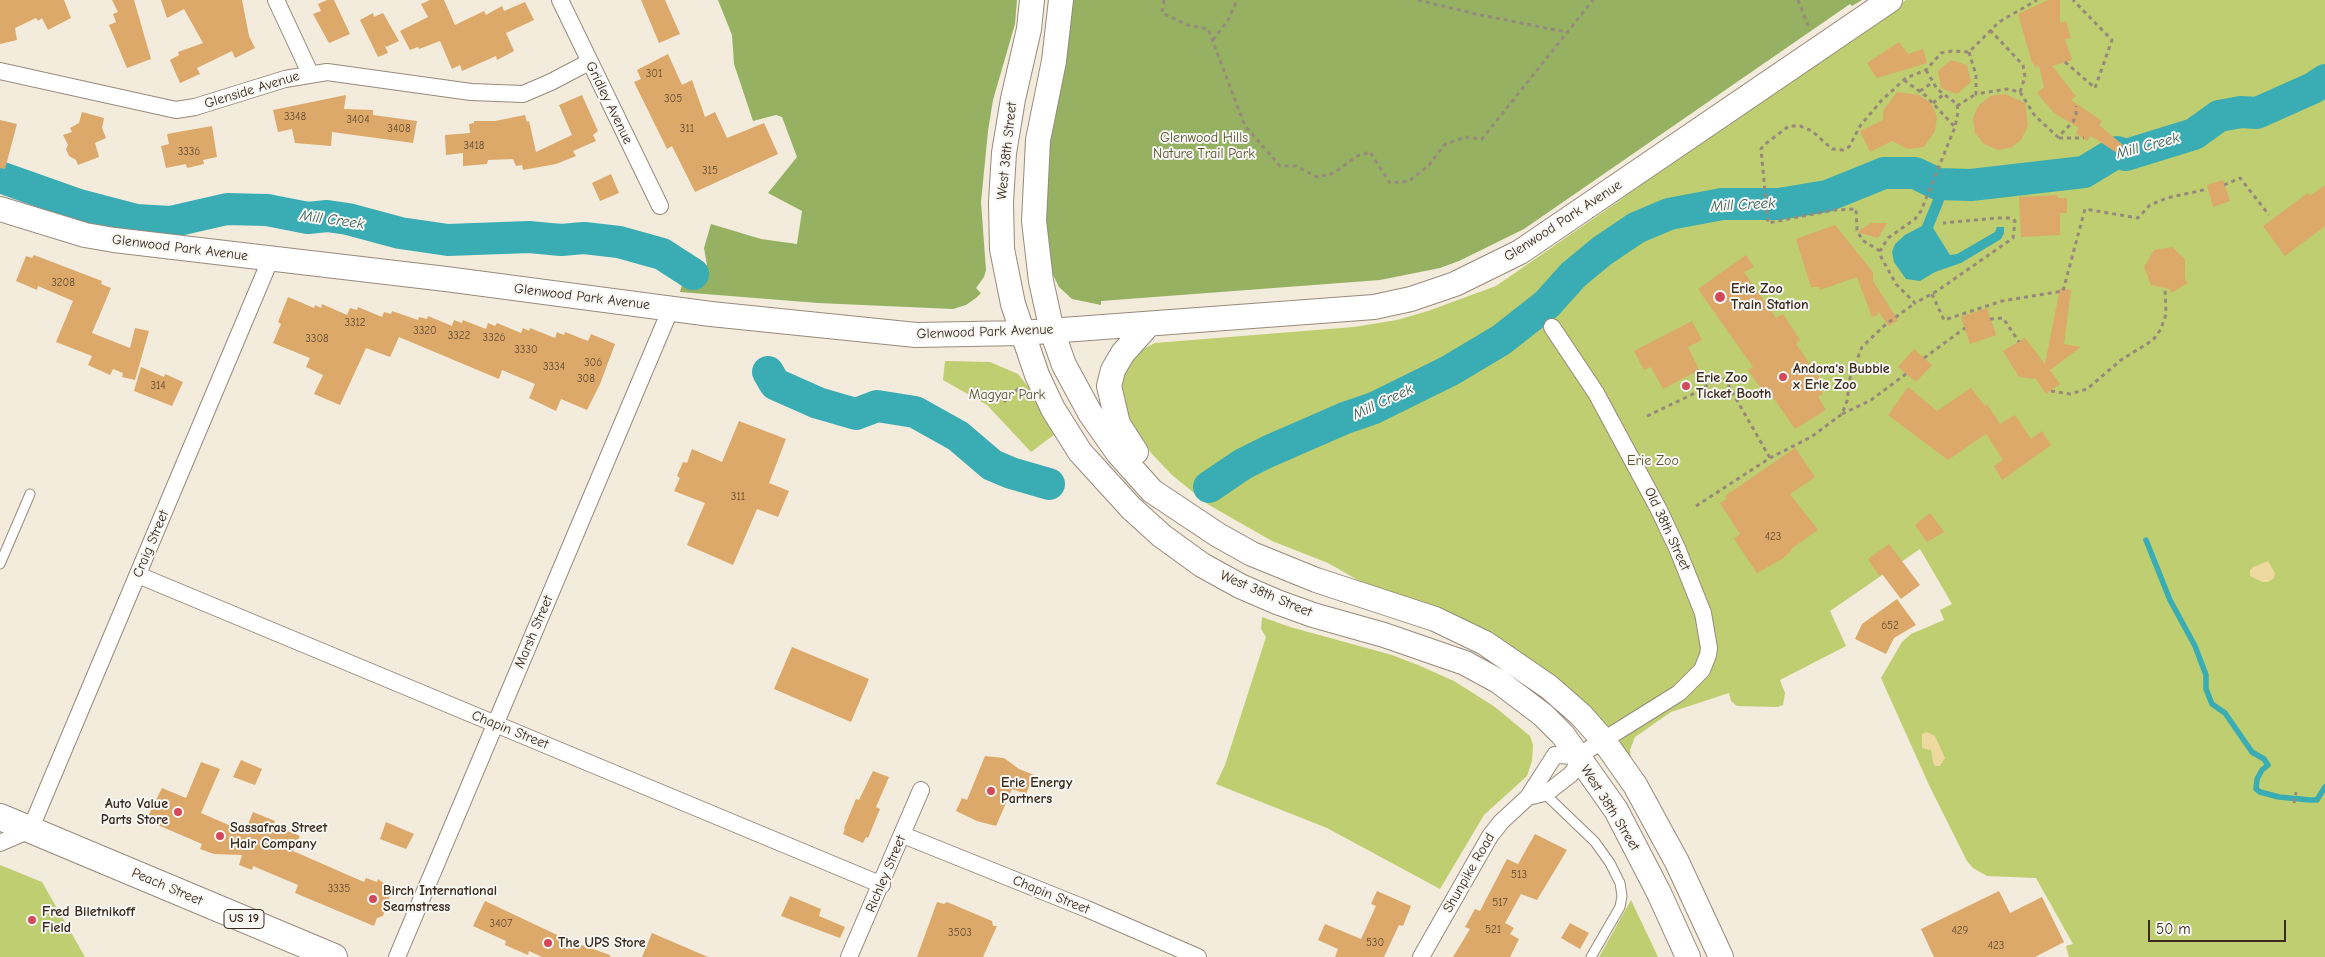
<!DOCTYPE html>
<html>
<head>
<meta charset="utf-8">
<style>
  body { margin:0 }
  #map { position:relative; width:2325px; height:957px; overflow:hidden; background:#f3ebdb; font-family:"Comic Neue",sans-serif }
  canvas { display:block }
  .scale { position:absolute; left:2148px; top:920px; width:138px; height:22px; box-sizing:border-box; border:2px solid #3b2a1e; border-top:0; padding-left:6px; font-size:15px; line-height:18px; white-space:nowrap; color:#3b2a1e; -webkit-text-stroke:4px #f6f6f2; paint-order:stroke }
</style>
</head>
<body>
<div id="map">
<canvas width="2325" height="957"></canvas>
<div class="scale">50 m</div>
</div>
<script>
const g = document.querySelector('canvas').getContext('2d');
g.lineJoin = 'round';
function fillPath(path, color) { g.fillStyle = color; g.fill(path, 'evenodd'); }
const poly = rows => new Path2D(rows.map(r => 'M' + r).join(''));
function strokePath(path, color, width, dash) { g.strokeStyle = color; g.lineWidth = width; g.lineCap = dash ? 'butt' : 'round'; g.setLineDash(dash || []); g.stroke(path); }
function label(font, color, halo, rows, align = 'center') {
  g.font = font + ' "Comic Neue",sans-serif'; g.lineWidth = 4; g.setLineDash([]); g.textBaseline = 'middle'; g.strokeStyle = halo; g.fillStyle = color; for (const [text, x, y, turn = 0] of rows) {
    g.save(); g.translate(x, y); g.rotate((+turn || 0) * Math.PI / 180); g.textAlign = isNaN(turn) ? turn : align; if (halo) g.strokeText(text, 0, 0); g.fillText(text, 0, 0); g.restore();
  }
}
fillPath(poly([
  [1906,0,2325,0,2325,957,2069,957,2066,946,2073,944,2036,878,1987,876,1973,868,1967,861,1929,785,1881,678,1902,642,1911,634,1944,620,1940,610,1952,604,1920,549,1830,611,1846,646,1780,680,1785,693,1783,705,1777,707,1737,706,1731,701,1729,693,1671,712,1635,737,1630,750,1631,757,1572,695,1539,666,1497,637,1372,588,1328,563,1272,541,1209,505,1172,475,1152,454,1123,415,1119,383,1122,371,1141,350,1155,343,1354,327,1397,320,1428,311,1496,286,1616,203,1672,161],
  [945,361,990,362,1018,374,1034,394,1055,434,1031,452,987,405,943,380],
  [1262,617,1290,627,1392,655,1418,665,1454,681,1495,707,1530,736,1533,745,1532,761,1527,776,1484,815,1440,889,1327,828,1216,784,1225,765,1266,637,1261,629],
  [0,865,42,882,85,957,0,957],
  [1631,900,1658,957,1599,957]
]), '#bece70');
fillPath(poly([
  [718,0,1017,0,1015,24,993,100,988,131,981,202,986,270,984,277,976,288,981,293,976,298,966,305,953,309,818,303,680,292,683,281,707,265,704,248,711,224,761,239,797,244,802,211,768,193,797,157,782,117,776,115,753,121,734,64,732,35],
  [1069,0,1862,0,1852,6,1850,4,1524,229,1459,261,1440,268,1380,280,1101,301,1101,305,1072,299,1059,287,1052,273,1046,234,1045,199,1049,148,1064,74,1068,35]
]), '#96b162');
fillPath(poly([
  [2268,561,2275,573,2274,578,2268,582,2262,582,2250,576,2250,570,2253,567],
  [1927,732,1935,736,1945,758,1940,766,1935,766,1933,762,1931,750,1922,748,1922,734]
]), '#eeda9e');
fillPath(poly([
  [1946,196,1933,228,1950,255,1957,254,1995,232,1997,227,2004,227,2004,233,2001,239,1961,263,1935,272,1920,281,1906,279,1894,262,1892,252,1895,244,1905,235,1922,226,1934,197]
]), '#3aacb4');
strokePath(poly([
  [2146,540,2170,600,2195,646,2206,675,2206,689,2212,704,2225,713,2252,752,2264,759,2268,765,2262,770,2257,779,2256,789,2260,792,2279,797,2310,800,2317,800,2325,787]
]), '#3aacb4', 5.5);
strokePath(poly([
  [0,177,79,205,136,220,170,222,227,209,267,210,308,218,327,216,348,219,400,233,448,240,529,237,561,240,584,238,619,242,662,254,693,274],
  [768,372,775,384,818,403,856,414,877,406,915,412,958,436,992,465,1011,473,1049,484],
  [1209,487,1243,464,1267,452,1345,418,1374,408,1449,371,1501,340,1547,304,1573,275,1602,251,1636,228,1669,214,1722,204,1779,204,1827,196,1884,173,1915,173,1938,184,1971,185,2084,172,2117,152,2126,155,2194,134,2219,116,2241,112,2257,113,2313,88,2325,80]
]), '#3aacb4', 32);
fillPath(poly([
  [0,0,64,0,71,18,48,30,42,18,38,21,36,18,15,28,17,40,0,44],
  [112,0,134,0,151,59,127,68,109,25,116,22,113,14,118,12],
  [161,0,242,0,249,36,255,48,235,58,232,51,197,68,200,74,180,83,170,60,179,55,178,52,203,43,184,9,167,18],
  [327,0,334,0,350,34,329,43,313,14,321,11,318,4],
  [430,0,444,0,455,25,484,11,486,15,502,6,504,11,525,2,534,20,506,33,514,51,497,60,496,56,462,71,460,65,452,69,440,41,419,49,418,47,410,50,400,31,428,17,421,4],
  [641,0,665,0,680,34,659,43],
  [2048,0,2060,0,2060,23,2066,21,2071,38,2065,39,2072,60,2052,66,2076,96,2071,100,2102,121,2099,125,2123,145,2117,153,2091,136,2087,141,2076,133,2079,128,2054,113,2037,93,2044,87,2039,66,2035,67,2033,63,2032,63,2018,14],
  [373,13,374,17,383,13,399,41,386,47,384,44,388,53,378,57,360,20],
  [1899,42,1908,54,1923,49,1927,63,1877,78,1867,63],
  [668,54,682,85,692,80,705,117,715,112,727,138,764,123,778,154,695,192,672,146,667,149,634,82,641,79,637,70],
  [1951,60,1967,65,1971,82,1957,94,1941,88,1938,71],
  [1897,92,1919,95,1931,103,1937,116,1935,131,1924,147,1908,149,1892,141,1870,152,1860,131,1883,120,1883,111],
  [2005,94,2025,103,2028,126,2021,140,2012,147,1998,150,1984,144,1975,133,1973,118,1979,105,1991,96],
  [346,95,344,109,373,110,373,115,417,121,413,143,332,132,331,146,295,143,292,129,278,132,273,110],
  [582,95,598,131,593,135,596,141,573,151,576,156,556,164,523,170,522,165,516,166,513,159,488,160,487,164,463,166,463,153,446,155,445,135,470,133,469,124,474,123,474,121,495,121,525,115,527,122,529,121,536,152,572,135,559,105],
  [82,112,104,118,102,128,106,138,95,143,99,157,78,165,76,160,69,156,66,149,68,145,63,135,72,132,70,128,79,123],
  [0,120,17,124,5,169,0,168],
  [212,126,217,157,203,160,204,164,187,168,186,164,166,168,161,146,169,144,167,134],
  [611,174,619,193,600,201,592,183],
  [2223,180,2230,201,2213,207,2207,185],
  [2325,185,2325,226,2285,256,2263,226,2308,193,2310,196],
  [2058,195,2058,198,2067,198,2067,213,2060,213,2060,235,2021,237,2019,197],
  [1871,223,1887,223,1878,238,1857,232],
  [1835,225,1873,272,1873,281,1898,320,1889,326,1877,310,1878,315,1872,317,1857,277,1820,290,1819,287,1811,287,1796,239],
  [2172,247,2185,259,2185,278,2187,283,2172,293,2169,289,2151,285,2144,267,2154,250],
  [34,255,102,281,101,284,111,288,92,333,130,348,135,328,149,331,135,380,122,377,123,373,113,369,110,375,88,365,92,356,56,342,73,301,38,286,37,290,16,281,26,256,32,258],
  [1746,255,1754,267,1744,272,1776,318,1783,314,1800,340,1796,344,1824,384,1819,387,1823,394,1818,397,1826,410,1795,429,1768,390,1764,393,1748,370,1753,367,1698,289],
  [2060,288,2071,290,2064,344,2081,347,2050,370,2060,384,2046,394,2036,379,2019,377,2003,351,2025,338,2045,364],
  [288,297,314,308,315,305,321,308,322,304,347,315,350,308,357,310,358,307,382,317,384,312,391,314,392,311,418,320,419,317,427,319,428,316,452,326,454,320,462,323,463,320,486,329,488,323,495,326,497,323,521,333,523,328,529,331,530,328,555,338,557,332,564,335,565,332,588,341,591,334,615,344,600,384,587,410,561,399,556,411,529,398,535,384,502,370,499,379,399,337,390,357,366,348,340,405,314,394,323,375,306,367,310,358,273,343,281,324,278,322],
  [1987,308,1996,335,1970,344,1961,317],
  [1692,321,1702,340,1688,347,1699,370,1663,389,1651,367,1644,370,1634,351],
  [1914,349,1932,365,1916,382,1898,367],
  [141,367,164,377,165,374,183,382,172,406,134,391],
  [1908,387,1937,411,1971,388,1985,406,1987,404,2000,424,2015,415,2031,439,2042,431,2051,445,2002,480,1994,466,2003,460,1986,434,1948,460,1888,415],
  [739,421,786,439,769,483,789,491,778,517,757,509,733,565,687,545,705,503,674,491,680,478,677,476,683,462,687,463,692,449,722,462],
  [1795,448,1815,477,1790,494,1818,530,1791,549,1792,550,1782,559,1757,573,1734,539,1740,534,1720,503,1727,499,1725,496],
  [1930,513,1944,532,1927,542,1915,525],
  [1889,544,1920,585,1901,599,1882,574,1879,576,1868,559],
  [1897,599,1916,625,1894,638,1886,654,1855,639,1862,624],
  [792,647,869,679,851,722,774,689],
  [985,756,1004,758,1019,769,1034,775,1026,794,1012,789,996,826,977,821,956,811,962,798,967,800],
  [241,760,262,769,255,785,233,777],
  [201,762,220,769,201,813,245,832,253,812,275,821,273,825,300,836,293,851,364,882,366,878,377,882,378,879,392,889,383,916,377,918,374,926,295,893,298,885,253,866,252,870,239,865,242,855,214,854,200,849,202,844,146,820,162,788,186,798],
  [873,771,889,777,876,807,880,809,868,838,866,837,863,843,843,834,845,829,844,828,856,799,859,800],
  [386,822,414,834,406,849,380,839],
  [1535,834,1567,850,1537,900,1521,894,1505,923,1514,928,1510,934,1519,939,1510,957,1453,957,1470,929,1465,927,1475,909,1480,911,1507,859,1518,864],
  [1377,891,1411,906,1403,926,1399,925,1384,957,1335,957,1338,949,1318,940,1325,924,1361,939,1376,906,1371,904],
  [1999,891,2010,913,2042,897,2064,942,2035,957,1934,957,1921,929],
  [790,896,821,909,819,916,845,927,840,938,781,916],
  [485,901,570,941,610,955,610,957,542,957,529,951,528,955,505,945,506,941,473,926],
  [937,902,944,904,947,902,992,921,993,926,997,926,983,957,917,957],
  [1570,923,1589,933,1580,949,1561,938],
  [652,933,708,957,642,957]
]), '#dca96b');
const service = poly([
  [0,564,30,494],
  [1544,793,1595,842,1610,863,1620,883,1622,896,1620,907,1591,957]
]);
const minor = poly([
  [276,0,310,73],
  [560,0,660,206],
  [0,71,176,110,195,107,285,79,327,72,471,92,523,94,551,82,589,62],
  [138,575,882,885],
  [1528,797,1548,792,1570,775,1575,769,1578,756],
  [903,835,1087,909,1198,957],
  [0,843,30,830,271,258],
  [397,957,671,308],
  [849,957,921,790],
  [1421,957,1490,836,1501,822,1528,797,1555,755,1578,756,1679,693,1702,670,1708,655,1709,648,1703,613,1677,548,1658,508,1596,393,1552,327]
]);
const secondary = poly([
  [1032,0,1029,29,1013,99,1004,153,1001,202,1002,249,1013,304,1037,375,1053,409,1080,452,1131,508,1162,536,1202,565,1240,586,1277,602,1313,615,1384,635,1465,663,1498,681,1543,715,1563,735,1616,810,1659,893,1688,957],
  [1061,0,1054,61,1038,140,1034,221,1041,281,1052,331,1064,365,1090,413,1118,453,1152,491,1218,535,1252,554,1316,580,1435,619,1485,643,1549,687,1581,715,1604,741,1635,785,1677,862,1721,957],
  [0,209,85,235,114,240,446,279,711,314,916,335,1022,333,1374,307,1411,299,1455,284,1520,252,1890,0],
  [1136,452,1118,424,1109,386,1113,370,1123,353,1149,324]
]);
const primary = poly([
  [0,817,334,957]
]);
strokePath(service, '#978a7c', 11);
strokePath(minor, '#978a7c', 18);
strokePath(secondary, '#978a7c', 26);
strokePath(primary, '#978a7c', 28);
strokePath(poly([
  [1164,0,1162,13,1187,25,1208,29,1245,126,1280,166,1296,166,1317,177,1334,173,1357,156,1370,152,1390,183,1409,181,1429,165,1444,145,1465,137,1482,139,1593,0],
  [1418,0,1476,14,1566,32],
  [1798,0,1810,30],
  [1990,30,2023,65,2025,77,2020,92],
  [1213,40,1228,20,1237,0],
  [1969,52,1976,75,1976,94,2007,89,2020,92,2035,116,2058,137,2073,122,2076,114,2076,106],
  [2065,62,2095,88,2112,40,2073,0],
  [1926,70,1937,89,1957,104,1958,112,1955,127,1921,211,1915,219,1888,238,1880,251,1881,257,1896,284,1915,303,1937,291,2013,238,2015,221,2011,218,1997,218,1943,223],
  [1904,80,1926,96,1954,126],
  [1920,91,1933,82],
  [1933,103,1943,95],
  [1957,106,1976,94],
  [2059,138,2084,138],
  [2224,185,2240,178,2269,215],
  [1880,251,1862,240,1857,230,1856,209,1834,210,1768,223,1761,149,1764,145,1789,126,1800,126,1812,131,1832,149,1843,150,1849,147,1860,126,1881,101,1906,78,1926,70,1941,53,1952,51,1969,52,1999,22,2037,0],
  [1932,294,1944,320,2002,301,2063,291,2085,209,2138,218,2150,205,2167,198,2208,189],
  [1990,319,2003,318,2019,342],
  [1924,358,1965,328],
  [2051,391,2070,394,2087,389,2121,360,2153,340,2161,329,2166,314,2165,288],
  [1004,402,1021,386],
  [1842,414,1871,400,1906,374],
  [1647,416,1691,395,1723,376,1770,458],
  [1696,506,1770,458,1811,437,1842,414,1847,401,1850,378,1862,347,1885,325,1915,303],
  [2294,803,2296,792]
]), '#978a7c', 3, [4, 4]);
strokePath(service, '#fff', 9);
strokePath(minor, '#fff', 16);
strokePath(secondary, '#fff', 24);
strokePath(primary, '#fff', 26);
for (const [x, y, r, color] of [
  [1720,297,6,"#d1495b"],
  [1783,377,5,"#d1495b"],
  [1686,386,5,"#d1495b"],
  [991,791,5,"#d1495b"],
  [178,812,5,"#d1495b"],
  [220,836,5,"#d1495b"],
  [373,899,5,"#d1495b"],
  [32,920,5,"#d1495b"],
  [548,943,5,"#d1495b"]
]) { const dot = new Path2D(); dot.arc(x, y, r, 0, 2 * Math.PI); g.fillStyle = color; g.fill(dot); strokePath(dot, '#f6f6f2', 2); }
label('11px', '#634a31', null, [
  ["301",654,74],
  ["305",673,99],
  ["3348",295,117],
  ["3404",358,120],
  ["3408",399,129],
  ["311",687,129],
  ["3418",474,146],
  ["3336",189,152],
  ["315",710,171],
  ["3208",63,283],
  ["3312",355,323],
  ["3320",425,331],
  ["3322",459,336],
  ["3326",494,338],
  ["3308",317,339],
  ["3330",526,350],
  ["306",593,363],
  ["3334",554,367],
  ["308",586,379],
  ["314",158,386],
  ["311",738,497],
  ["423",1773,537],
  ["652",1890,626],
  ["513",1519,875],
  ["3335",339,889],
  ["517",1500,903],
  ["3407",501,924],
  ["521",1493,930],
  ["429",1960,931],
  ["3503",960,933],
  ["530",1375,943],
  ["423",1996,946]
]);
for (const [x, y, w] of [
  [244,919,40]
]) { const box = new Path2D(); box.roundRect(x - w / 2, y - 9.5, w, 19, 4); g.fillStyle = '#f6f6f2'; g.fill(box); strokePath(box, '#3b2a1e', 1); }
label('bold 12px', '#3b2a1e', null, [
  ["US 19",244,919]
]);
label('14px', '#3b2a1e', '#f6f6f2', [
  ["Glenside Avenue",252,90,-17],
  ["Gridley Avenue",609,103,64],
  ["West 38th Street",1007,151,-84],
  ["Glenwood Park Avenue",1563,221,-33],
  ["Glenwood Park Avenue",180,248,7],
  ["Glenwood Park Avenue",582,297,7],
  ["Glenwood Park Avenue",985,332,-2],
  ["Old 38th Street",1667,529,65],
  ["Craig Street",151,544,-67],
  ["West 38th Street",1266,594,23],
  ["Marsh Street",534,632,-67],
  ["Chapin Street",510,730,22],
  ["West 38th Street",1610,808,58],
  ["Shunpike Road",1469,873,-60],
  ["Richley Street",886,874,-67],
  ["Peach Street",167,887,23],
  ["Chapin Street",1051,895,22]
]);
label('14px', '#5c5332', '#f6f6f2', [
  ["Glenwood Hills",1204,138],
  ["Nature Trail Park",1204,154],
  ["Magyar Park",1007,395],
  ["Erie Zoo",1653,461]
]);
label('bold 14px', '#3b2a1e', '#f6f6f2', [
  ["Erie Zoo",1731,289],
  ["Train Station",1731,305],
  ["Andora's Bubble",1793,369],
  ["x Erie Zoo",1793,385],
  ["Erie Zoo",1696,378],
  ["Ticket Booth",1696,394],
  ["Erie Energy",1001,783],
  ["Partners",1001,799],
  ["Auto Value",168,804,"right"],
  ["Parts Store",168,820,"right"],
  ["Sassafras Street",230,828],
  ["Hair Company",230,844],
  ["Birch International",383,891],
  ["Seamstress",383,907],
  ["Fred Biletnikoff",42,912],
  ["Field",42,928],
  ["The UPS Store",558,943]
], 'left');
label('italic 15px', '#3b5e5a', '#f6f6f2', [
  ["Mill Creek",2148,146,-15],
  ["Mill Creek",1743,205,-3],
  ["Mill Creek",332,220,8],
  ["Mill Creek",1383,402,-25]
]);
</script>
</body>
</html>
